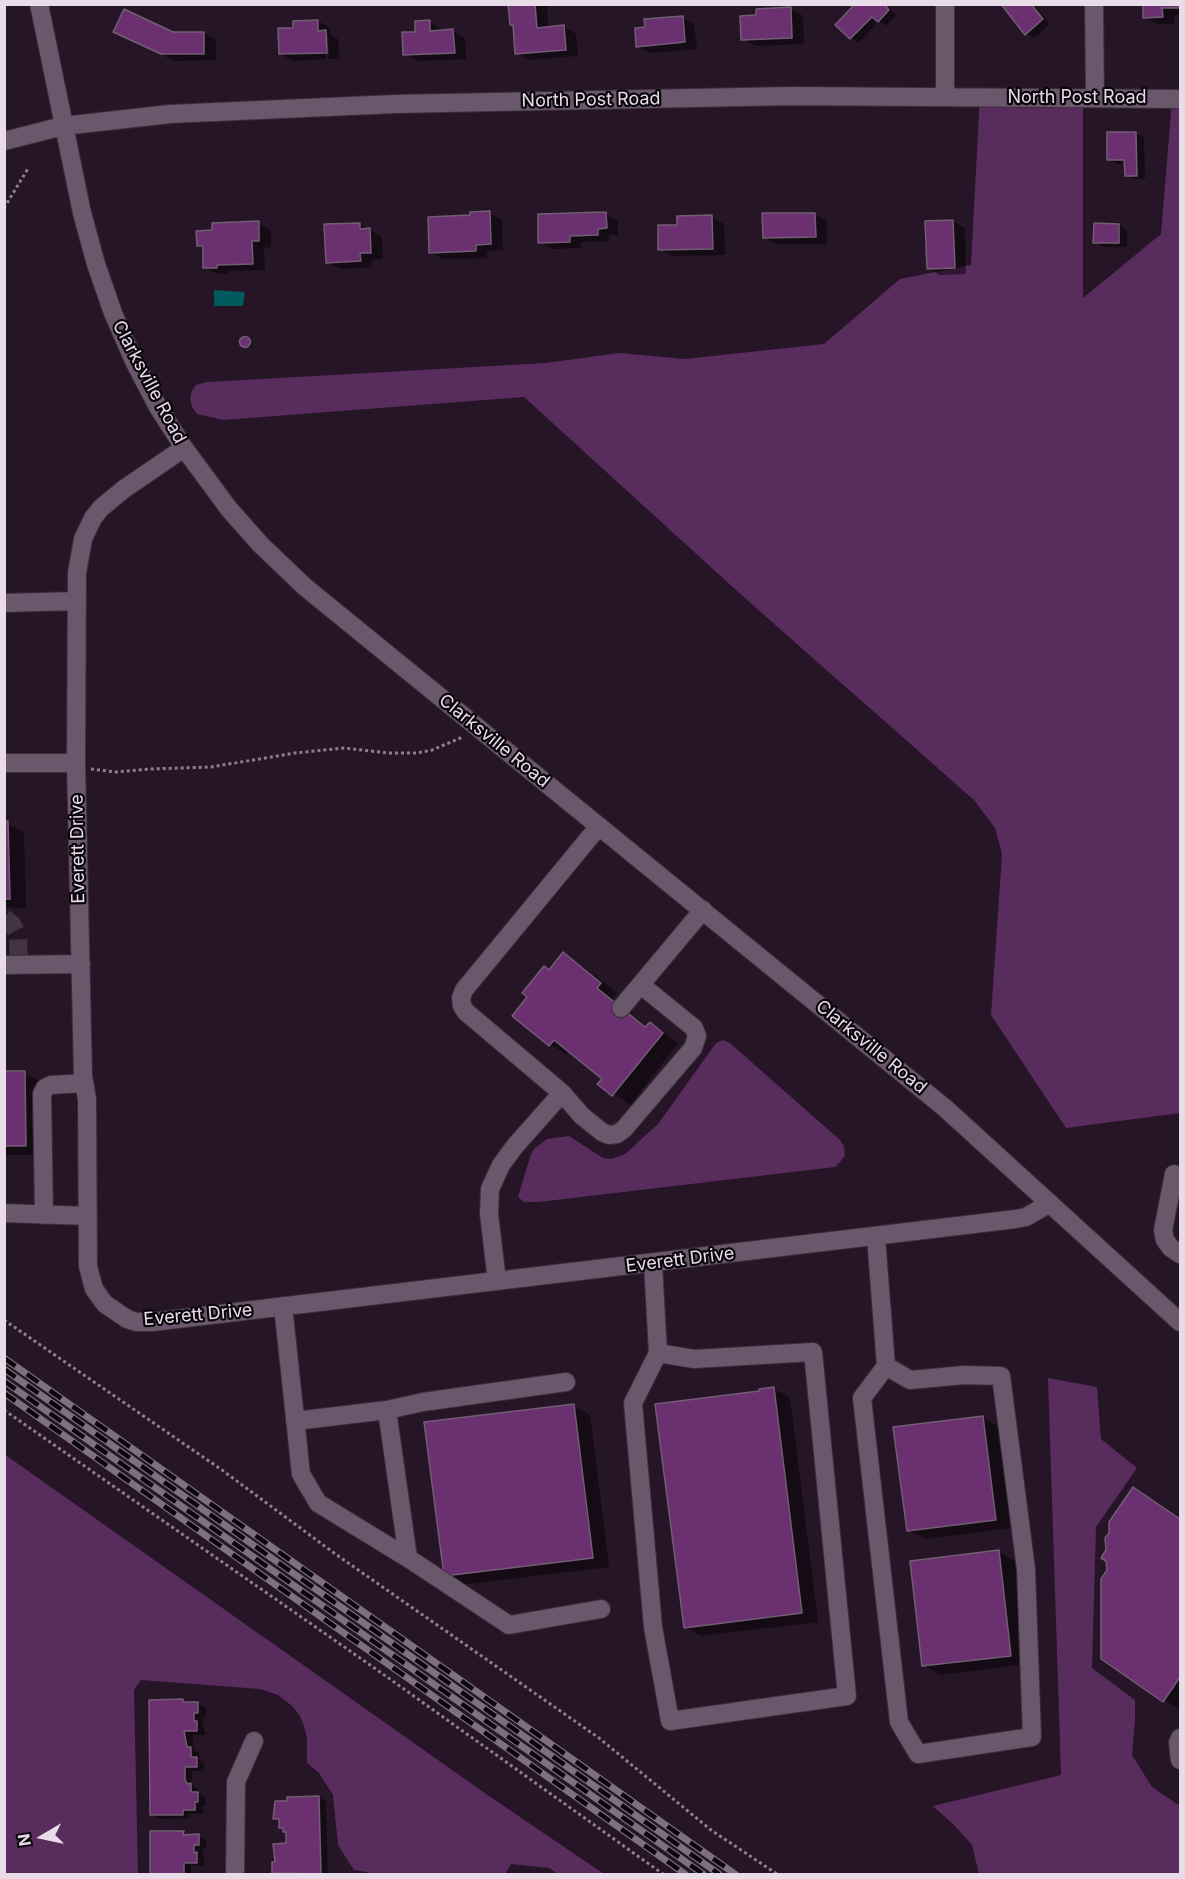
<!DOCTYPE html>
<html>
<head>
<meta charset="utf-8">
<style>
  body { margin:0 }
  #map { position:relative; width:1185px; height:1879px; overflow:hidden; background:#261527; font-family:Inter,sans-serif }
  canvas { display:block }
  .frame { position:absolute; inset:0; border:6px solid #e8dce8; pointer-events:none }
  .north { position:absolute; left:12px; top:1807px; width:60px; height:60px; -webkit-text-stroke:4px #0a050b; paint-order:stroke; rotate:261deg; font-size:16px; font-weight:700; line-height:24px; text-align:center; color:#e8dce8 }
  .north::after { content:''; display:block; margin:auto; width:21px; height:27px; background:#e8dce8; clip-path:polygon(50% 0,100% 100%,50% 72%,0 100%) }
</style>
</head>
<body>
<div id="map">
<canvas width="1185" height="1879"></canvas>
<div class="frame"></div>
<div class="north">N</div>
</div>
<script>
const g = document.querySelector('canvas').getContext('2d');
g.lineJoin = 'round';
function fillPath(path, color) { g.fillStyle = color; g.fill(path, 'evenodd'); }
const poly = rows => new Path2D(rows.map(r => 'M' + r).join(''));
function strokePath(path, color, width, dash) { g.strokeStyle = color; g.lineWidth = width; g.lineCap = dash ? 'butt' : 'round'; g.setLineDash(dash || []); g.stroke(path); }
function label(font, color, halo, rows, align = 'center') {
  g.font = font + ' Inter,sans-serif'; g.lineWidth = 4.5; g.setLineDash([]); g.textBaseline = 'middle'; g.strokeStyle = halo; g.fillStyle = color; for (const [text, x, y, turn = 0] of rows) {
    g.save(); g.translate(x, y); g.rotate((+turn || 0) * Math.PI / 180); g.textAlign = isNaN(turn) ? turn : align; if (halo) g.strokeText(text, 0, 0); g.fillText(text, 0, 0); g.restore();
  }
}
fillPath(poly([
  [980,94,1083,94,1083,298,1161,234,1172,100,1180,100,1180,1113,1066,1128,991,1015,1002,854,995,828,974,800,747,600,524,397,223,420,197,414,192,407,190,398,192,391,196,385,207,382,546,363,619,353,685,359,824,344,900,279,971,265],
  [723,1040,730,1043,840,1140,844,1147,845,1155,840,1162,835,1167,539,1202,524,1202,518,1197,531,1154,535,1148,547,1139,569,1136,603,1158,611,1159,625,1154,658,1124,716,1043],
  [1048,1378,1097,1387,1101,1439,1137,1468,1096,1527,1092,1668,1135,1700,1135,1720,1132,1755,1152,1787,1180,1806,1180,1874,979,1874,972,1845,955,1826,933,1806,1061,1775],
  [4,1454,489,1796,604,1874,558,1874,549,1868,511,1864,505,1874,377,1874,354,1870,338,1845,333,1795,319,1773,307,1763,307,1738,304,1726,300,1716,292,1706,278,1695,260,1689,141,1680,134,1690,138,1874,5,1874]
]), '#592c5e');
fillPath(poly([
  [214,290,245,292,243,306,214,306]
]), '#005a5d');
fillPath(poly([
  [509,4,547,4,548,28,564,27,576,34,578,56,529,60,517,53,514,26,511,24],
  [857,4,885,4,896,15,886,26,879,21,859,43,851,38],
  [1003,4,1034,4,1050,24,1034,38,1026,33],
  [1145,4,1180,4,1180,15,1174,15,1174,24,1157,24,1145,17],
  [791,9,803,16,804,44,755,46,743,39,758,17],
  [682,17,694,24,697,49,650,53,638,46,646,28],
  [318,21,330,28,330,34,338,39,339,59,329,59,328,34,325,34,326,59,293,61,281,54,295,29],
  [429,22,442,29,442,31,453,31,465,38,466,59,417,61,405,54,417,33],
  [204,33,216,40,216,60,175,61,127,38,172,34],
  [1136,133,1144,138,1145,179,1134,179,1126,175,1126,164,1117,164,1109,159],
  [489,213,502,220,503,250,487,251,487,258,443,259,431,252,472,217],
  [606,214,618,221,618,235,609,235,609,242,581,242,582,248,552,249,540,242],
  [764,214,815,214,827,221,827,244,776,244,764,237],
  [712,217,724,224,725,255,672,256,660,249,679,227],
  [953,221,965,228,966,274,940,275,928,268],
  [258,223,271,230,271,247,264,248,265,270,228,271,228,274,217,274,205,267,204,249,198,245,214,231],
  [359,224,382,237,383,259,372,260,372,267,340,269,328,262],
  [1095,225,1119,225,1127,230,1127,247,1103,247,1095,242],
  [243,339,253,344,252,348,243,346,241,342],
  [4,823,24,832,26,908,10,908,4,905],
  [563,954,580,964,617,993,612,999,647,1027,650,1023,678,1043,630,1105,600,1084,604,1078,569,1050,566,1054,550,1044,550,971],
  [4,1073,25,1073,42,1082,42,1155,4,1155],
  [774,1389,790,1398,818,1622,701,1636,685,1627,761,1393],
  [574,1405,590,1415,609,1567,461,1585,445,1575],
  [982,1417,999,1427,1012,1528,925,1539,908,1530],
  [1133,1489,1180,1519,1180,1710,1102,1658,1108,1571],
  [999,1552,1015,1561,1027,1664,940,1675,924,1665],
  [183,1701,188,1704,198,1704,206,1708,206,1717,202,1717,205,1735,192,1735,194,1750,199,1753,199,1759,204,1763,204,1771,192,1771,192,1785,199,1790,199,1794,206,1798,206,1806,203,1806,203,1814,190,1814,190,1818,160,1819,152,1814],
  [319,1797,326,1802,328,1874,278,1874,274,1872,287,1845,287,1833,280,1827,280,1822,274,1819],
  [152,1832,183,1832,190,1836,198,1836,206,1840,206,1849,202,1849,205,1866,191,1866,191,1874,152,1874]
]), '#0007');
const building = poly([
  [508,4,535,4,537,28,564,25,566,50,515,54,513,25,510,25,508,4],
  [855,4,884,4,889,10,878,22,872,17,850,39,835,25,855,4],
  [1001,4,1031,4,1043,19,1025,35,1001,4],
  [1143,4,1180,4,1180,8,1162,8,1163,17,1143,18,1143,4],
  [791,7,792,38,741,40,740,16,756,15,756,9,791,7],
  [124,9,173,32,204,32,204,54,161,54,113,32,124,9],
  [683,16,685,42,636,47,635,28,645,27,644,19,683,16],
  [318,20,318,31,326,30,327,53,279,54,278,28,293,28,293,21,318,20],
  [430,20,430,31,453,29,455,53,403,55,402,32,415,32,415,21,430,20],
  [1107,132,1136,132,1137,176,1125,176,1124,160,1107,160,1107,132],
  [490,211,491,244,476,245,476,251,429,253,428,217,470,215,470,212,490,211],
  [606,212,607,228,598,229,598,235,570,236,570,242,538,243,538,214,606,212],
  [762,213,815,213,816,237,763,238,762,213],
  [712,215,713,249,658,250,658,225,677,225,677,216,712,215],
  [953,220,955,268,927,269,925,221,953,220],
  [259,221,259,241,252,241,253,264,217,265,217,268,203,268,203,246,197,246,196,231,212,230,212,223,259,221],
  [360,223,360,229,370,228,371,253,360,253,361,261,326,263,324,224,360,223],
  [1094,223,1119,224,1119,243,1093,243,1094,223],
  '239.5 342a5.5 5.5 0 1 1 11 0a5.5 5.5 0 1 1-11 0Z',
  [4,821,8,821,10,899,4,899,4,821],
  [563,952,601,983,597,988,645,1027,650,1022,663,1033,612,1096,597,1084,602,1079,554,1040,549,1046,512,1016,527,997,522,993,544,966,549,970,563,952],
  [4,1071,25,1071,26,1146,4,1146,4,1071],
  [774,1387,802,1613,684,1628,655,1404,759,1391,759,1389,774,1387],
  [574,1404,593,1558,444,1576,424,1422,574,1404],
  [983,1416,996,1520,907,1531,893,1427,983,1416],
  [1133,1487,1180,1519,1180,1677,1163,1702,1101,1659,1101,1579,1107,1570,1106,1561,1101,1558,1106,1550,1105,1538,1109,1533,1109,1522,1133,1487],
  [999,1550,1011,1656,922,1666,910,1561,999,1550],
  [183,1699,183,1702,198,1702,198,1713,194,1713,194,1721,197,1721,197,1731,184,1731,187,1747,191,1747,191,1757,197,1757,197,1767,185,1767,185,1779,187,1784,191,1783,191,1792,198,1792,198,1802,195,1802,195,1810,183,1810,183,1815,150,1815,149,1700,183,1699],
  [319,1796,321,1874,272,1873,272,1862,275,1862,273,1844,286,1843,286,1832,283,1832,283,1828,279,1828,279,1819,273,1819,275,1801,287,1801,287,1797,319,1796],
  [150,1831,184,1831,183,1835,199,1834,199,1845,194,1845,194,1853,197,1852,197,1863,184,1863,184,1874,150,1874,150,1831]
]);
fillPath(building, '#6a3070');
strokePath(building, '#725e73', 1.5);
strokePath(poly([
  [4,918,12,924,18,935,19,964]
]), '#433344', 18, [18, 9]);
const minor = poly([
  [39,4,82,213,96,264,113,313,134,361,158,407,184,448,229,509,261,545,305,587,945,1108,1180,1322],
  [945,4,945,97],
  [1094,4,1095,98],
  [4,141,63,126,170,114,395,104,792,96,1180,99],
  [184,448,124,489,101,508,93,518,83,539,77,573,76,763,83,1076,87,1099,88,1266,94,1289,105,1304,127,1319,136,1322,152,1322,1016,1219,1026,1217,1050,1203],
  [4,603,77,601],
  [4,763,76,763],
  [4,965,81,964],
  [621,1008,703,910],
  [562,1093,582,1116,602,1132,609,1135,617,1134,624,1129,693,1048,697,1036,694,1028,641,985],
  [1174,1174,1163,1230,1165,1240,1171,1248,1180,1254],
  [4,1213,88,1216],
  [44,1215,42,1094,45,1088,51,1085,84,1083],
  [876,1237,886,1366,862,1398,899,1722,918,1754,1032,1737,1026,1569,1001,1376,964,1375,910,1380,886,1366],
  [653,1263,658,1353,633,1403,653,1627,670,1721,847,1696,813,1352,694,1359,658,1353],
  [497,1281,489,1214,490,1189,501,1165,515,1146,562,1093,466,1012,462,1006,461,998,464,990,599,826],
  [283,1306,301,1474,318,1503,411,1560,509,1625,601,1609],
  [387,1410,423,1402,566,1382],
  [295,1421,387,1410,408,1558],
  [1180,1738,1178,1743,1180,1760],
  [235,1874,236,1782,254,1741]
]);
strokePath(minor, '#3a2e3b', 20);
strokePath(poly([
  [4,208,29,167],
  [91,769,116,772,151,769,211,767,295,753,344,748,388,753,417,753,432,750,463,737],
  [4,1320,222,1470,334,1553,599,1738,711,1830,777,1874],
  [4,1410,373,1667,663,1874]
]), '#8e7f8e', 3, [3, 3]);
strokePath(minor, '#6a576c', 18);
const rail = poly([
  [4,1358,735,1874],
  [4,1369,719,1874],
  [4,1381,703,1874],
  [4,1393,685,1874]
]);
strokePath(rail, '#7f707f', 7);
strokePath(rail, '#0a050b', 4.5, [14]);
label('18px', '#e8dce8', '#0a050b', [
  ["North Post Road",1077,98],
  ["North Post Road",591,100,-1],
  ["Clarksville Road",149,382,62],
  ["Clarksville Road",494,741,39],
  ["Everett Drive",78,849,-91],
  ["Clarksville Road",871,1047,39],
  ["Everett Drive",680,1260,-7],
  ["Everett Drive",198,1315,-5]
]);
</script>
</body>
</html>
